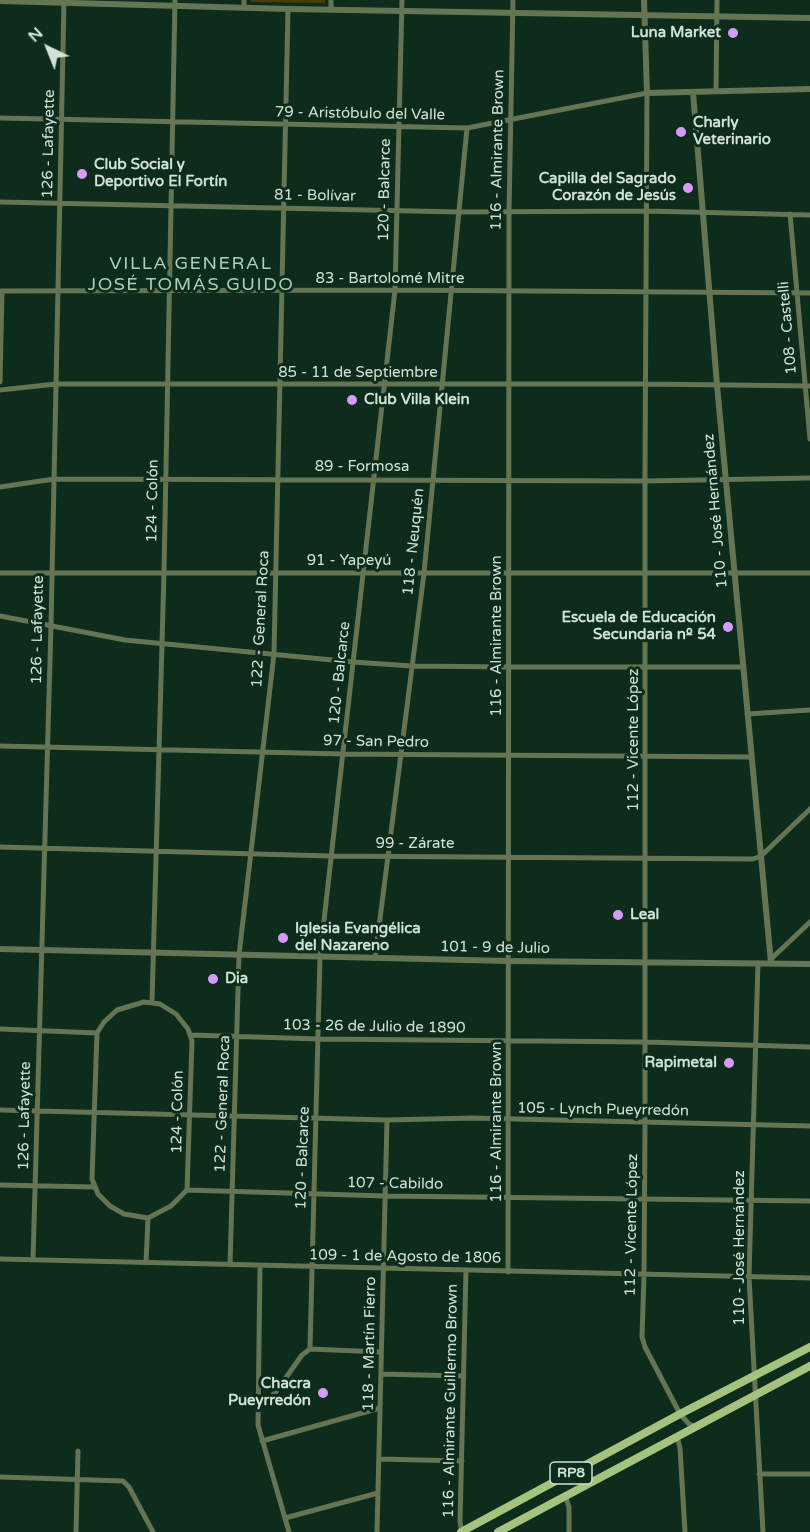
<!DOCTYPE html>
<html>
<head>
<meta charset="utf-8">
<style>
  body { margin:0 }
  #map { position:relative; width:810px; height:1532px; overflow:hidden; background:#0d2c1c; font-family:"Varela Round",sans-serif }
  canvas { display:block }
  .north { position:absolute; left:18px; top:18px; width:60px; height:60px; -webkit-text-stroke:4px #0d2c1c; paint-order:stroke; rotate:317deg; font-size:16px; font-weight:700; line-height:24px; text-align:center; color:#d0e2d7 }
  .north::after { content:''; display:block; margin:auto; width:21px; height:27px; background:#d0e2d7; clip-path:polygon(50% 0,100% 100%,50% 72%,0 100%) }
</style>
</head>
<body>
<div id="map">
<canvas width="810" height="1532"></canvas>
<div class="north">N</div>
</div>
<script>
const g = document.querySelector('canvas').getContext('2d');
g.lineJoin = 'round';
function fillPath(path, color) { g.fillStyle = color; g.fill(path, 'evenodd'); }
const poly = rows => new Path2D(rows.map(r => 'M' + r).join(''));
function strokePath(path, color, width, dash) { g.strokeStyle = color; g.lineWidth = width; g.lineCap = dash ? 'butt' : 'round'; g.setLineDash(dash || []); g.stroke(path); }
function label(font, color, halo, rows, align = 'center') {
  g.font = font + ' "Varela Round",sans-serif'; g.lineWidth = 6; g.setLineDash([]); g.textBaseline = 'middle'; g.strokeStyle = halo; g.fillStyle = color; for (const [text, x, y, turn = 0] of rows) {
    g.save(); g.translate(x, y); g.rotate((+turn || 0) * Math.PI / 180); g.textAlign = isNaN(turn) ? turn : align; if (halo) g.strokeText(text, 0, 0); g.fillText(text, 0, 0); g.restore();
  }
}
fillPath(poly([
  [251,0,325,0,325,3,251,2]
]), '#473d09');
strokePath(poly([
  [244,7,244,0],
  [331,9,331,0],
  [716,91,717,0],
  [0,118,467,128,647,93,645,471,645,1124,644,1275,642,1337,645,1347,680,1414,689,1424,695,1426],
  [0,202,459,212,647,211,810,215],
  [790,214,810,439],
  [0,291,395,290,810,293],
  [0,382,2,291],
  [0,390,56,384,646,384,810,386],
  [0,487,54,479,645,481,810,478],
  [0,573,810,573],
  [0,616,125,640,353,662,412,666,508,667,743,667],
  [747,714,810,710],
  [0,746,343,754,751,757],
  [0,847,331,856,753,859,761,856,810,809],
  [375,958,424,573,467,128],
  [771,959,810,922],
  [758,963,749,1277,763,1532],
  [144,1002,160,1004,176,1014,188,1029,192,1041,187,1190,171,1206,148,1218,124,1214,110,1206,98,1194,92,1179,97,1033,104,1022,117,1010,144,1002],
  [152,1002,164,572,175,0],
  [0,1029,97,1033],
  [191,1035,319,1039,645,1042,810,1047],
  [0,1110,387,1120,473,1118,810,1126],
  [0,1185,94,1187],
  [187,1190,386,1196,810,1201],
  [0,1259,810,1278],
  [33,1260,51,625,64,0],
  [146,1263,148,1218],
  [230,1265,239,955,274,654,288,9],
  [260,1266,258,1425,289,1532],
  [508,1272,509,212,513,0],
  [310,1349,320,956,395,290,402,0],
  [381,1374,464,1376],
  [259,1401,270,1397,275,1393,302,1355,310,1349,381,1352],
  [677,1436,680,1448,685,1532],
  [262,1441,380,1408],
  [379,1459,462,1461],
  [759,1474,810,1474],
  [0,1477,123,1481,129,1487,153,1532],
  [565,1495,569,1507,569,1532],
  [285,1518,378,1493],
  [76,1532,78,1451],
  [377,1532,387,1120],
  [462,1532,460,1522,466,1270]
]), '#657453', 5);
strokePath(poly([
  [644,0,647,93,810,89],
  [0,1,288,9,810,18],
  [693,92,717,385,771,963],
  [0,949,509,961,810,964]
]), '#657453', 6);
strokePath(poly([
  [461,1532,680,1414,810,1347],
  [498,1532,810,1366]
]), '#a5c37f', 8);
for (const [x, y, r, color] of [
  [733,33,6,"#d59bfa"],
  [681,132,6,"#d59bfa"],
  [82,174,6,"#d59bfa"],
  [688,188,6,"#d59bfa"],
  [352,400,6,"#d59bfa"],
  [728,627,6,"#d59bfa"],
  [618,915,6,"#d59bfa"],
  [283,938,6,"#d59bfa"],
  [213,979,6,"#d59bfa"],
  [729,1063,6,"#d59bfa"],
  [323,1393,6,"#d59bfa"]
]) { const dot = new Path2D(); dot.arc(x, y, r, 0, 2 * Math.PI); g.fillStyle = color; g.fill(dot); strokePath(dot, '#0d2c1c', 2); }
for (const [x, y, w] of [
  [571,1473,42]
]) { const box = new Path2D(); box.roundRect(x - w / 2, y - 11, w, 22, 4.5); g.fillStyle = '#0d2c1c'; g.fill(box); strokePath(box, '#d0e2d7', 1.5); }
label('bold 14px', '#d0e2d7', null, [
  ["RP8",571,1473]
]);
label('bold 15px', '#d0e2d7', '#0d2c1c', [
  ["Luna Market",721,33,"right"],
  ["Charly",693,123],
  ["Veterinario",693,140],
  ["Club Social y",94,165],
  ["Deportivo El Fortín",94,182],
  ["Capilla del Sagrado",676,179,"right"],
  ["Corazón de Jesús",676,196,"right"],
  ["Club Villa Klein",364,400],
  ["Escuela de Educación",716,618,"right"],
  ["Secundaria nº 54",716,635,"right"],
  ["Leal",630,915],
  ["Iglesia Evangélica",295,929],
  ["del Nazareno",295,946],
  ["Dia",225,979],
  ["Rapimetal",717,1063,"right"],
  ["Chacra",311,1384,"right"],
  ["Pueyrredón",311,1401,"right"]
], 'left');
label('15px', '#d0e2d7', '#0d2c1c', [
  ["79 - Aristóbulo del Valle",360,114,1],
  ["126 - Lafayette",49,144,-89],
  ["116 - Almirante Brown",498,150,-89],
  ["120 - Balcarce",385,190,-89],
  ["81 - Bolívar",315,196,1],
  ["83 - Bartolomé Mitre",390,279],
  ["108 - Castelli",788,328,-95],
  ["85 - 11 de Septiembre",358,373],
  ["89 - Formosa",362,467],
  ["124 - Colón",153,501,-89],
  ["110 - José Hernández",716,511,-95],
  ["118 - Neuquén",414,542,-84],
  ["91 - Yapeyú",349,561],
  ["122 - General Roca",261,619,-87],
  ["126 - Lafayette",38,630,-89],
  ["116 - Almirante Brown",497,636,-90],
  ["120 - Balcarce",340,673,-84],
  ["112 - Vicente López",634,740,-90],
  ["97 - San Pedro",376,742,1],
  ["99 - Zárate",415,844],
  ["101 - 9 de Julio",495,948,1],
  ["103 - 26 de Julio de 1890",374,1027,1],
  ["122 - General Roca",223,1104,-88],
  ["105 - Lynch Pueyrredón",603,1110,1],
  ["124 - Colón",178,1112,-89],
  ["126 - Lafayette",25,1116,-89],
  ["116 - Almirante Brown",497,1122,-90],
  ["120 - Balcarce",303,1158,-88],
  ["107 - Cabildo",395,1184,1],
  ["112 - Vicente López",632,1225,-89],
  ["110 - José Hernández",740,1248,-90],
  ["109 - 1 de Agosto de 1806",405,1257,1],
  ["118 - Martín Fierro",370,1344,-89],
  ["116 - Almirante Guillermo Brown",451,1401,-89]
]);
g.letterSpacing = '1.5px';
label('18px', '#add1bb', '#0d2c1c', [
  ["VILLA GENERAL",191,264],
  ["JOSÉ TOMÁS GUIDO",191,285]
]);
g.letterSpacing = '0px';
</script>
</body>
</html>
